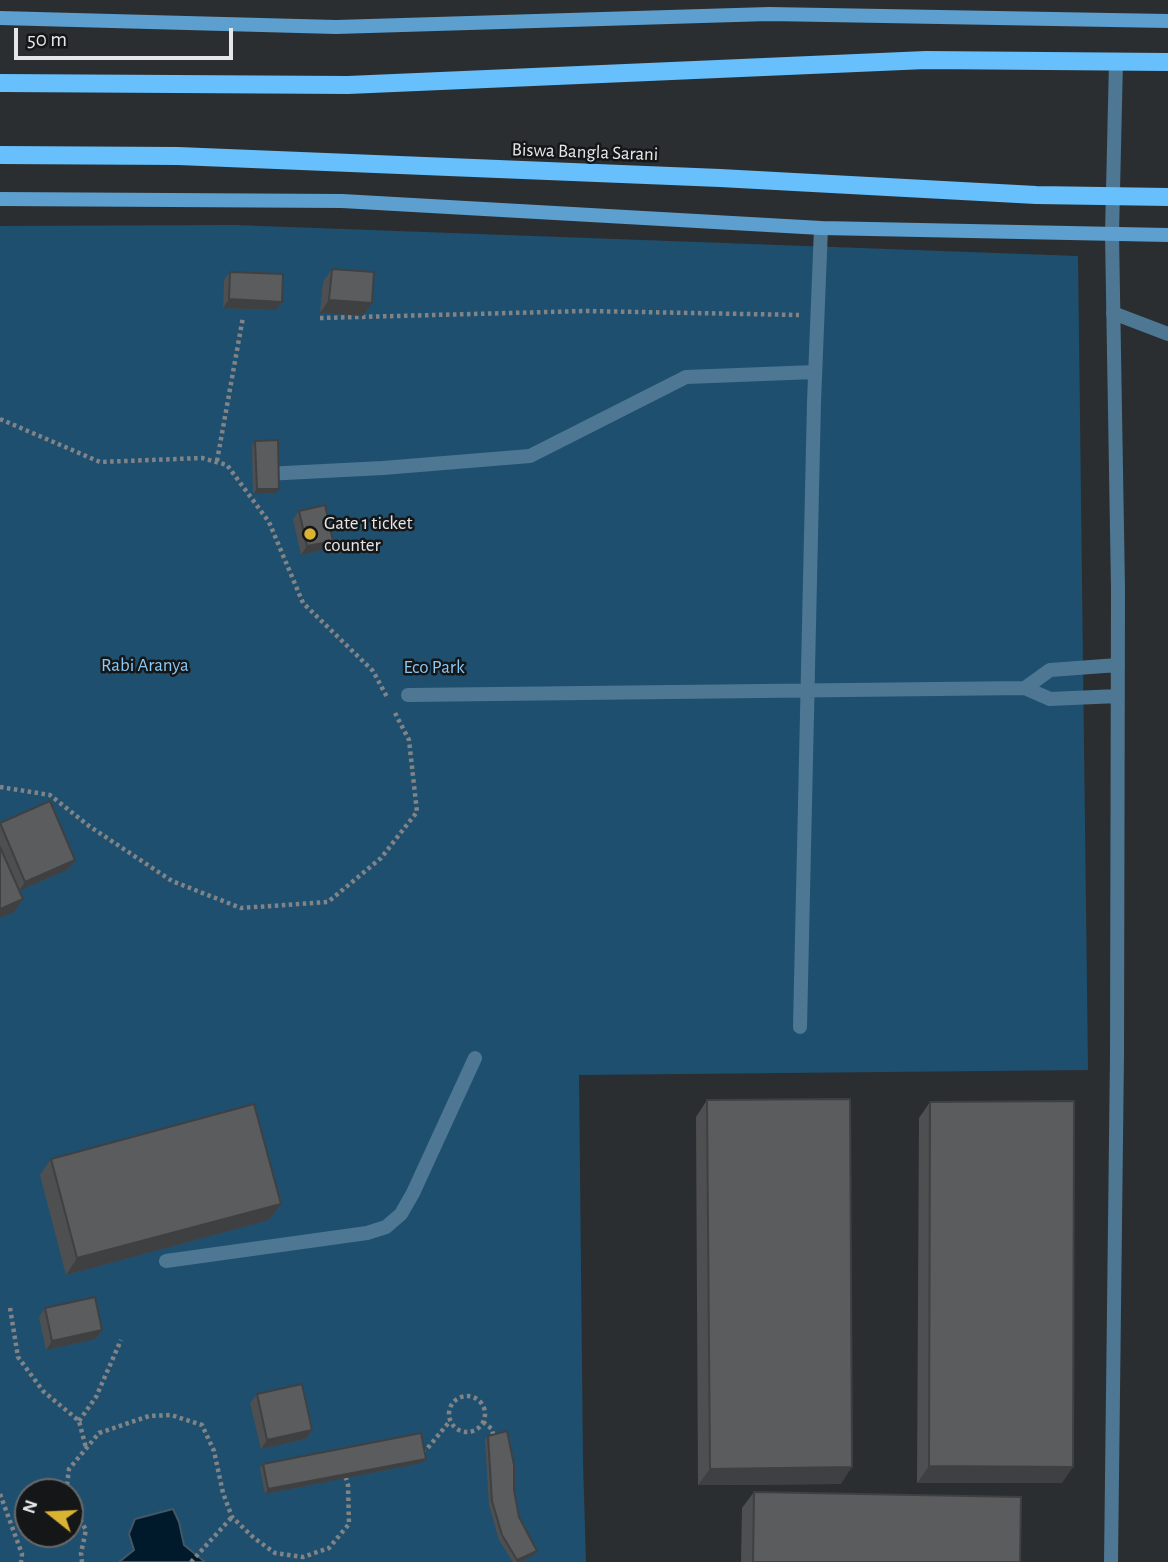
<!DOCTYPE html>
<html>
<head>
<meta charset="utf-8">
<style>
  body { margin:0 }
  #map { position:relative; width:1168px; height:1562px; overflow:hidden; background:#2b2e30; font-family:"Alegreya Sans",sans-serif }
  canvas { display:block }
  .north { position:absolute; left:14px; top:1478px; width:70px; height:70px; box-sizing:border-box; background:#151617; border:2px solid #68696a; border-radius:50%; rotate:288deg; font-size:19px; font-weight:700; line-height:28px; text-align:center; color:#e4e6e7 }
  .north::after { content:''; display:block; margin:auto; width:24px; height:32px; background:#dab333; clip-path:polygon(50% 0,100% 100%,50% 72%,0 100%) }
  .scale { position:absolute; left:14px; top:28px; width:219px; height:32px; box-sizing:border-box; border:4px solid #e4e6e7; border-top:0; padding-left:9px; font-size:21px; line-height:24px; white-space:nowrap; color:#e4e6e7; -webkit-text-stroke:5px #151617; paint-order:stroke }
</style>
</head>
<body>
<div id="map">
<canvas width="1168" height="1562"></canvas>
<div class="north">N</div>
<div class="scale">50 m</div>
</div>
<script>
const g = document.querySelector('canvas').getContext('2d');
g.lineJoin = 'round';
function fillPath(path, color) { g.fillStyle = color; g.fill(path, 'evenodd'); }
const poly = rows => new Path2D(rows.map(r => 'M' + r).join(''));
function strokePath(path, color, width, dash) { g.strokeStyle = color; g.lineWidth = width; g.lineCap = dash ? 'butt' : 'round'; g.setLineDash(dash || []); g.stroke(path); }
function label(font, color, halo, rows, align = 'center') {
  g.font = font + ' "Alegreya Sans",sans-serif'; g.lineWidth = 5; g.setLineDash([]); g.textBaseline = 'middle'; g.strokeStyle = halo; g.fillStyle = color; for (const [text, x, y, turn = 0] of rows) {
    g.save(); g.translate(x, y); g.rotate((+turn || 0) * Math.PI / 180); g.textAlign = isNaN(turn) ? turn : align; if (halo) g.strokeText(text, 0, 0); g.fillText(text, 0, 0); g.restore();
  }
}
fillPath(poly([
  [234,225,1078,256,1088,1070,579,1075,583,1462,586,1562,0,1562,0,226],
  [28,1492,70,1492,70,1534,28,1534]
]), '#1f4f6f');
const water = poly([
  [173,1509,179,1522,184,1545,205,1562,119,1562,134,1550,129,1534,135,1519,173,1509]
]);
fillPath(water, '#001a2c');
strokePath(water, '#445764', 2);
strokePath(poly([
  [320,318,586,311,799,315],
  [0,419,100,462,202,458,227,465,269,522,303,603,373,671,387,697],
  [217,461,243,317],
  [0,787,50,795,89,826,172,881,241,908,328,902,381,858,417,812,409,740,394,711],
  [10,1308,18,1357,43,1391,79,1421,86,1448],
  '449 1414a18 18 0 1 1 36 0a18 18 0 1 1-36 0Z',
  [79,1421,96,1397,121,1340],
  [483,1422,492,1429,494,1438],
  [422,1451,426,1450,450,1421],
  [66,1492,69,1469,99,1433,149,1416,171,1415,202,1425,214,1451,223,1493,232,1517,254,1538,275,1553,303,1557,329,1548,349,1524,348,1485,345,1475],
  [0,1494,22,1554,21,1562],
  [70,1501,86,1530,81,1553,82,1562],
  [191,1562,232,1517]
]), '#818486', 4.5, [3.5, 3.5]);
strokePath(poly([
  [265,474,383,468,530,456,686,377,815,372],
  [408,695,1025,688],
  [1118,696,1050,699,1025,688,1050,670,1118,665],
  [800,1027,814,402,821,228],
  [166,1261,367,1233,386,1227,401,1214,413,1193,475,1058],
  [1111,1562,1117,1055,1118,588,1112,234,1116,61]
]), '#4e7794', 14);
strokePath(poly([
  [1113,313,1168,334]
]), '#4e7794', 14);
strokePath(poly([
  [0,18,336,27,769,14,1168,21],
  [0,199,342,201,821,228,1168,235]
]), '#5d9fce', 14);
strokePath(poly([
  [0,83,348,85,926,60,1168,62],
  [0,155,178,156,720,178,1036,195,1168,197]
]), '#67bffb', 18);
fillPath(poly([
  [332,269,372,303,363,316,320,313,323,282],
  [230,272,282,302,276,310,223,308,224,280],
  [255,441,276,493,253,494,252,446],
  [299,511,327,549,301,555,293,519],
  [0,823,69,869,19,891,23,899,14,912,0,918],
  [707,1100,841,1484,698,1485,696,1117],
  [930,1102,1062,1483,917,1483,919,1118],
  [51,1159,281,1204,269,1220,66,1275,40,1175],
  [45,1308,102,1330,96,1339,46,1350,39,1317],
  [257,1394,312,1430,306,1439,261,1449,250,1403],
  [488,1436,514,1490,519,1517,537,1551,534,1555,520,1562,513,1562,499,1540,489,1505,485,1440],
  [422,1463,265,1494,260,1468,263,1464],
  [754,1492,1020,1562,741,1562,742,1508]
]), '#4d4f51');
fillPath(poly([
  [229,299,282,302,276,310,223,308],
  [329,300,372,303,363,316,320,313],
  [257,489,279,489,276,493,253,494],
  [333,541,327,549,301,555,307,546],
  [75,860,69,869,19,891,25,882],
  [23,899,14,912,0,918,0,909],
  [281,1204,269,1220,66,1275,77,1258],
  [102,1330,96,1339,46,1350,52,1341],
  [312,1430,306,1439,261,1449,267,1440],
  [426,1459,422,1463,265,1494,268,1489],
  [929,1466,1073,1467,1062,1483,917,1483],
  [852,1467,841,1484,698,1485,710,1469],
  [537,1551,534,1555,520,1562,516,1562,517,1560]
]), '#3f4042');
const building = poly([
  [332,269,374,272,372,303,329,300,332,269],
  [230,272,283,274,282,302,229,299,230,272],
  [278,440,279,489,257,489,255,441,278,440],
  [325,505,333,541,307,546,299,511,325,505],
  [50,801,75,860,25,882,0,823,50,801],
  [0,847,23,899,0,909,0,847],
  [850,1099,852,1467,710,1469,707,1100,850,1099],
  [1074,1101,1073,1467,929,1466,930,1102,1074,1101],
  [254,1104,281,1204,77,1258,51,1159,254,1104],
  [95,1297,102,1330,52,1341,45,1308,95,1297],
  [302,1384,312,1430,267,1440,257,1394,302,1384],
  [507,1431,514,1465,514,1490,519,1517,537,1551,517,1560,502,1535,492,1501,488,1436,507,1431],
  [421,1433,426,1459,268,1489,263,1464,421,1433],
  [754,1492,1021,1497,1020,1562,753,1562,754,1492]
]);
fillPath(building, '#5a5c5e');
strokePath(building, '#3f4042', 2);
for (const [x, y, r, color] of [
  [310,534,7,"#dab333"]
]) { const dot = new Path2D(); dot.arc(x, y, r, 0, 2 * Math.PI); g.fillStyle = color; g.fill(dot); strokePath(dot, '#151617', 2.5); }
label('19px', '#e4e6e7', '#151617', [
  ["Biswa Bangla Sarani",585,152,2]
]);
label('19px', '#e4e6e7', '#151617', [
  ["Gate 1 ticket",324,523],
  ["counter",324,545]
], 'left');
label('19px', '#8ac8f5', '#151617', [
  ["Rabi Aranya",145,665],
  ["Eco Park",434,667]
]);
</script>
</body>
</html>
